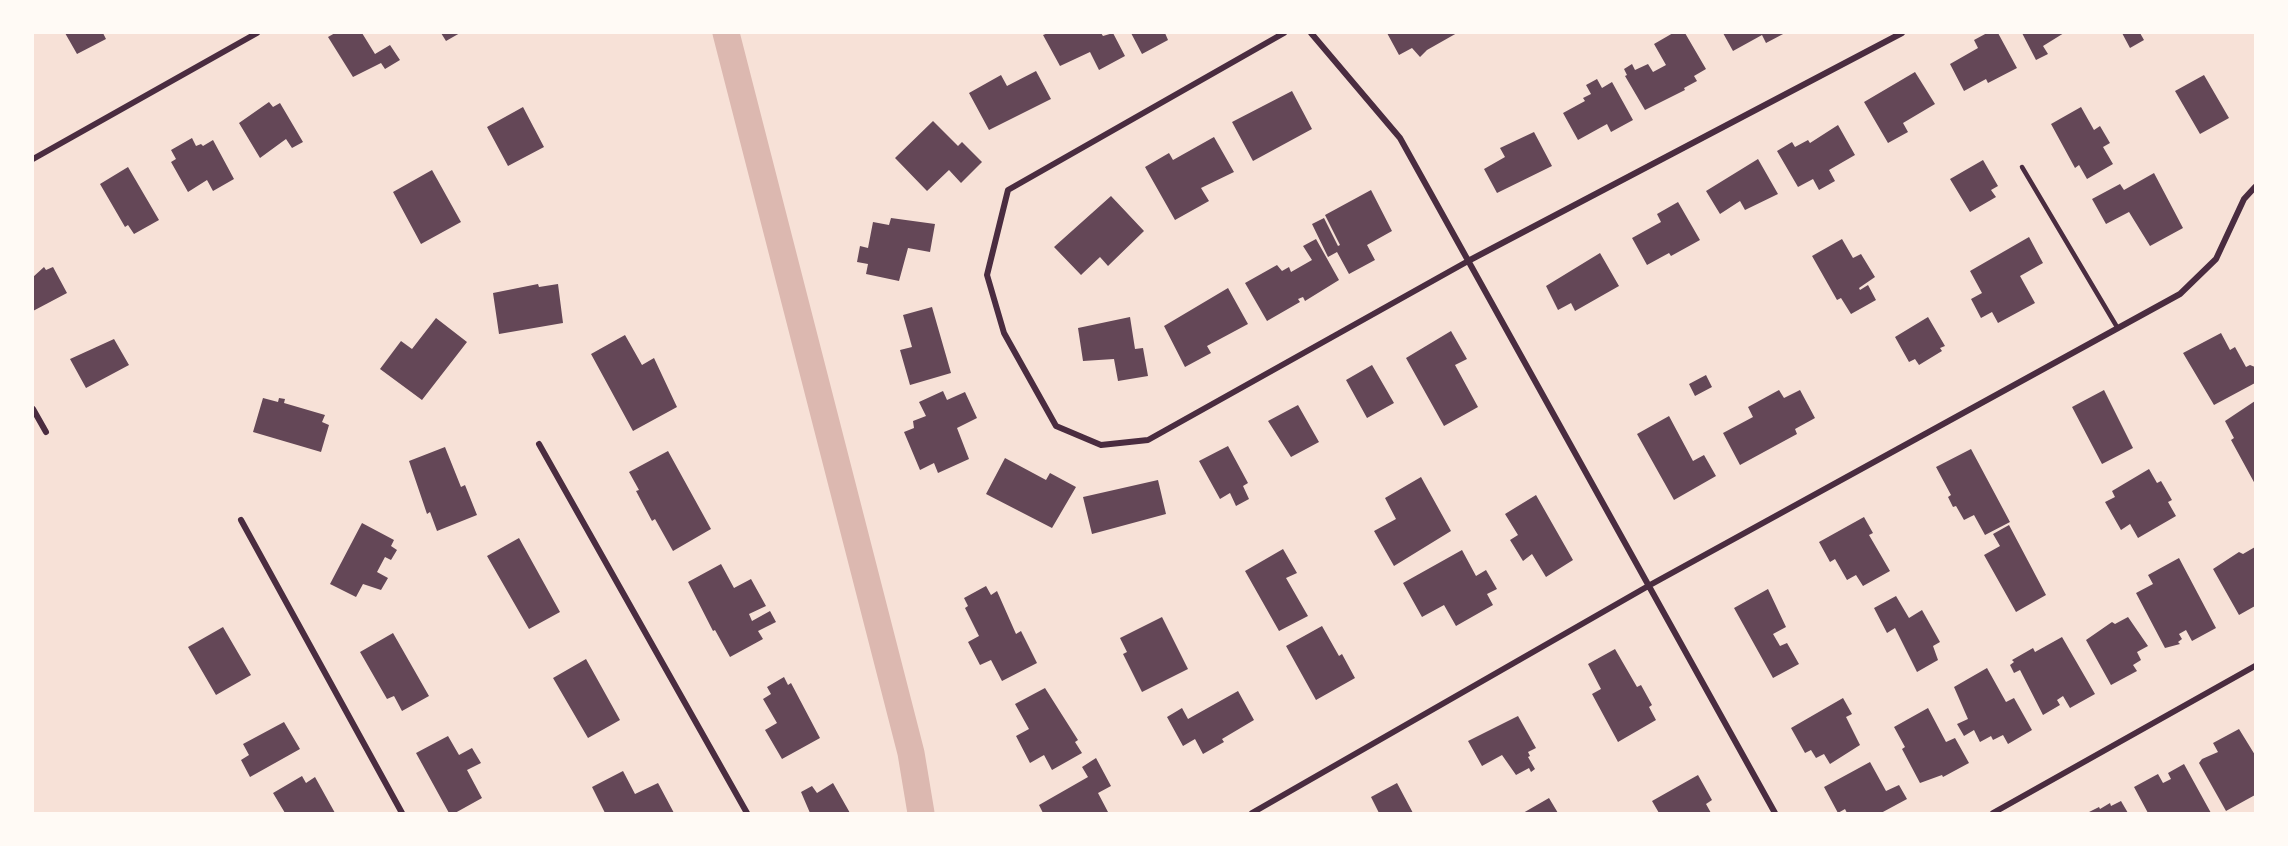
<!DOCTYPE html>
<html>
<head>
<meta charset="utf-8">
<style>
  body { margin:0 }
  #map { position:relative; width:2288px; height:846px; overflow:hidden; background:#f7e1d7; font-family:Raleway,sans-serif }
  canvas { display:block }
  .frame { position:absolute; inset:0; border:34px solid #fffaf5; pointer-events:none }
</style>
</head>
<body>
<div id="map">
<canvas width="2288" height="846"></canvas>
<div class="frame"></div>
</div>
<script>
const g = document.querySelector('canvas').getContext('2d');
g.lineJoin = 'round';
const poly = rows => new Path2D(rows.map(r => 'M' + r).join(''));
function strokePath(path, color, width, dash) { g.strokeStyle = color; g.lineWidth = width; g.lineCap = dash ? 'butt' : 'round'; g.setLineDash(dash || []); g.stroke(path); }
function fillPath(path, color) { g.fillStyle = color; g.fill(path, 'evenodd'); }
strokePath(poly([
  [726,33,911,753,921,813]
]), '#dcb8b0', 27);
fillPath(poly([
  [65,33,103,33,106,39,77,54],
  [335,33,362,33,375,54,390,45,400,60,385,69,381,63,353,77,328,37],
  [441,33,460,33,446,41],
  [1048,33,1101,33,1103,36,1113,33,1125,56,1099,70,1090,52,1060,66,1043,35],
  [1131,33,1165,33,1168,40,1142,54],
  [1387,33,1457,33,1427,50,1420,57,1412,48,1399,55],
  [1673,33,1685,33,1706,69,1694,76,1697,81,1684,88,1685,90,1645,110,1625,76,1627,75,1624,69,1632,64,1635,70,1648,64,1653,72,1666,65,1654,44],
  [1723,33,1785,33,1766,43,1762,35,1733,51],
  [1987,33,1998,33,2017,68,1988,83,1986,79,1964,91,1950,64,1978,48,1974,40],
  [2022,33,2064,33,2043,46,2048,54,2036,60],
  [2122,33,2140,33,2144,40,2130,48],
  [1036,71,1051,99,989,130,969,93,1001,75,1007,86],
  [1915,72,1935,104,1903,123,1908,132,1888,143,1864,102],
  [2204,75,2229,118,2200,134,2175,91],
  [1597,79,1602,88,1612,82,1633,120,1611,132,1607,124,1578,140,1563,113,1585,101,1583,98,1591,94,1586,85],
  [1292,91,1312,129,1253,161,1232,122],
  [269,102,273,107,280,103,303,142,292,148,286,139,260,158,239,123],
  [523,107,544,147,508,166,487,127],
  [2081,107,2094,130,2100,126,2110,143,2103,147,2113,164,2087,179,2079,165,2075,168,2051,124],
  [933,121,958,146,962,142,982,162,961,183,949,170,927,191,895,158],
  [1838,125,1855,155,1829,170,1835,181,1819,190,1813,179,1798,187,1777,151,1792,142,1795,147,1808,140,1810,143],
  [1534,132,1552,166,1497,193,1484,169,1505,157,1500,148],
  [1214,137,1234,172,1201,188,1209,201,1175,220,1145,167,1169,153,1173,160],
  [192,138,196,146,201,144,203,146,213,140,234,179,213,191,207,180,188,192,171,162,176,159,171,150],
  [1758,159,1778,194,1745,210,1740,201,1720,214,1706,191],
  [1983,160,1998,186,1991,190,1996,197,1970,212,1950,179],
  [128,167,159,220,134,234,128,225,125,227,100,184],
  [432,170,461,222,421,244,393,192],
  [2154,173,2183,228,2150,246,2129,212,2106,224,2092,199,2120,184,2124,190],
  [1371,190,1392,231,1367,245,1375,260,1349,274,1337,252,1328,257,1312,224,1324,218,1338,246,1340,245,1325,215],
  [1111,196,1144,231,1108,266,1100,257,1081,275,1054,247],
  [1678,202,1700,240,1671,256,1669,253,1647,265,1632,238,1661,222,1657,214],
  [891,218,935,224,930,252,908,248,899,281,866,274,868,264,857,262,860,246,868,248,873,222,889,225],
  [2029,237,2043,263,2020,276,2035,303,1998,323,1992,312,1981,318,1971,299,1982,293,1970,271],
  [1316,239,1339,280,1305,301,1303,297,1298,299,1300,302,1267,321,1245,283,1277,265,1282,271,1289,267,1291,272,1312,260,1303,246],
  [1842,239,1853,258,1861,254,1875,277,1859,288,1860,290,1868,285,1876,300,1851,314,1841,298,1837,300,1812,256],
  [1600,253,1619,286,1575,311,1571,303,1558,310,1546,286],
  [44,267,46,270,53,267,67,293,33,311,33,277],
  [538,284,539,287,558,284,563,323,499,334,493,293],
  [1228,288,1248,324,1207,346,1211,353,1185,367,1164,326],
  [932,307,951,373,910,385,900,350,912,347,903,315],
  [1130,317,1135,349,1143,348,1148,376,1118,381,1114,359,1083,361,1078,328],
  [1928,317,1945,346,1940,348,1942,351,1919,365,1915,359,1909,362,1895,337],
  [436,318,467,342,422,400,380,369,401,341,412,349],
  [1451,331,1467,359,1455,365,1478,407,1444,426,1406,358],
  [2221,333,2230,350,2235,347,2246,367,2250,365,2255,367,2255,383,2214,405,2183,353],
  [625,335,642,365,654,358,677,407,633,431,591,354],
  [114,339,129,365,86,388,70,359],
  [1372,365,1394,403,1367,418,1346,380],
  [1706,375,1712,387,1695,396,1689,384],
  [1779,390,1784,398,1800,390,1815,418,1795,429,1797,434,1740,465,1723,433,1753,417,1748,407],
  [2104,390,2133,448,2102,464,2072,407],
  [943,391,947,400,965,392,977,418,957,428,969,459,938,473,934,463,920,470,904,432,914,428,913,421,926,416,919,402],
  [263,398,278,402,279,398,285,399,284,403,325,415,322,422,329,425,321,452,253,432],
  [2255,401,2255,484,2231,440,2234,438,2225,421],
  [1298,405,1319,442,1291,457,1268,421],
  [1669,416,1693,461,1704,455,1716,476,1674,500,1637,434],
  [1228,446,1248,483,1243,486,1249,499,1236,506,1230,493,1220,499,1199,461],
  [445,447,461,487,465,485,477,515,437,531,430,512,427,514,409,461],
  [1971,449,2010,522,1985,535,1974,515,1964,520,1956,506,1953,507,1948,497,1951,495,1936,467],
  [668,451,711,529,673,551,655,519,652,521,636,491,639,490,629,472],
  [1005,458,1046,480,1050,473,1076,487,1052,528,986,494],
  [2149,469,2157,483,2161,481,2172,500,2168,502,2176,516,2138,538,2130,524,2121,530,2105,502,2115,497,2112,491],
  [1421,477,1451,531,1394,566,1374,531,1396,519,1385,498],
  [1158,480,1166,514,1092,534,1083,497],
  [1536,495,1573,560,1546,577,1532,554,1523,561,1510,540,1518,535,1505,514],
  [1864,517,1873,533,1869,535,1890,571,1863,586,1856,575,1847,580,1835,559,1830,562,1819,542],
  [362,523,394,540,391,546,397,550,391,560,385,557,377,572,388,578,381,590,363,584,356,597,330,584],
  [2009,525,2046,595,2016,612,1984,555,2000,546,1993,534],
  [519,538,560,612,529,629,487,556],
  [2255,547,2255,606,2239,615,2213,569,2239,552,2243,554],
  [1283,549,1297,573,1286,578,1308,616,1279,631,1245,571],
  [1462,550,1476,576,1486,570,1497,589,1487,594,1493,605,1456,626,1444,605,1422,617,1403,583],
  [2179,558,2216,628,2192,641,2186,630,2179,634,2182,639,2178,642,2180,644,2165,648,2136,593,2153,584,2148,575],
  [721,564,734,588,751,579,766,606,749,614,752,621,770,611,776,622,758,631,763,639,730,657,715,630,713,631,688,582],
  [986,586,991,595,997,591,1016,634,1021,631,1037,663,1002,681,991,660,980,665,968,642,979,636,965,608,968,606,964,598],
  [1768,589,1786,627,1773,634,1780,646,1787,643,1799,664,1773,678,1734,608],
  [1896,596,1909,618,1922,610,1940,642,1933,646,1938,660,1917,672,1895,628,1887,633,1874,608],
  [1162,617,1188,669,1142,692,1123,654,1127,652,1120,638],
  [2128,617,2148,646,2137,652,2141,660,2133,665,2137,671,2111,685,2086,640,2112,622,2115,624],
  [1322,626,1339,656,1342,654,1355,678,1316,700,1286,646],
  [223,627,251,675,216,695,188,647],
  [393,633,429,696,402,711,394,696,387,699,360,652],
  [2062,637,2095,694,2070,708,2063,696,2057,700,2060,705,2043,715,2020,670,2014,673,2010,665,2014,662,2012,660,2033,648,2035,652],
  [1615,649,1637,687,1641,685,1652,705,1649,707,1656,720,1618,742,1592,694,1601,689,1588,664],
  [586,659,620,720,588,738,553,678],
  [1987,668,2006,702,2014,698,2032,730,2008,744,2003,735,1993,740,1991,736,1980,742,1974,730,1964,736,1957,724,1968,719,1954,687],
  [784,677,788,685,791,683,820,738,782,759,765,730,777,723,763,699,771,694,767,687],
  [1045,688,1078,740,1075,742,1082,753,1052,770,1044,755,1030,763,1016,736,1029,729,1015,704],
  [1238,691,1254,720,1222,739,1224,742,1203,754,1195,739,1183,746,1167,717,1182,708,1188,719],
  [1843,698,1852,714,1846,717,1860,745,1830,764,1824,754,1816,758,1811,750,1805,753,1791,728],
  [1928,708,1946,742,1955,738,1969,763,1943,777,1942,775,1920,783,1902,749,1905,747,1894,727],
  [1518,716,1536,748,1528,752,1530,756,1528,757,1535,769,1531,772,1529,768,1516,775,1502,755,1482,766,1468,741],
  [284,722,300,749,250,777,241,760,249,755,243,744],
  [2239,729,2255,755,2255,795,2226,811,2199,763,2202,759,2218,752,2213,743],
  [448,736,459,755,472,748,481,763,467,770,482,798,455,813,449,813,416,753],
  [1096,758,1111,786,1098,793,1108,812,1043,813,1039,805,1088,777,1082,767],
  [1870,762,1886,791,1899,785,1907,799,1881,813,1847,813,1845,809,1838,813,1824,787],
  [2184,764,2211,813,2148,813,2134,787,2158,774,2163,783,2171,779,2168,773],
  [623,771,635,794,658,783,674,813,605,813,592,787],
  [1698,775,1712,800,1706,804,1711,813,1659,813,1652,801],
  [302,776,306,783,315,777,335,813,285,813,273,793],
  [833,783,850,813,810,813,801,792,812,786,817,793],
  [1397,783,1413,813,1379,813,1371,797],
  [1549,798,1558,813,1523,813],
  [2121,801,2128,813,2087,813,2099,807,2100,809,2110,803,2111,806]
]), '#644757');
strokePath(poly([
  [2022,167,2117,327]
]), '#4a2c40', 4.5);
strokePath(poly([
  [1284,33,1008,190,987,275,1004,333,1056,426,1101,445,1148,440,1470,260,1902,33],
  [1311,33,1400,138,1775,813],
  [33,159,257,33],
  [33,409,46,432],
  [539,444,747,813],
  [241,520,402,813],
  [1252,813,1650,585,2180,294,2216,259,2244,199,2255,187],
  [1993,813,2255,666]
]), '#4a2c40', 6);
</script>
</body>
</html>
